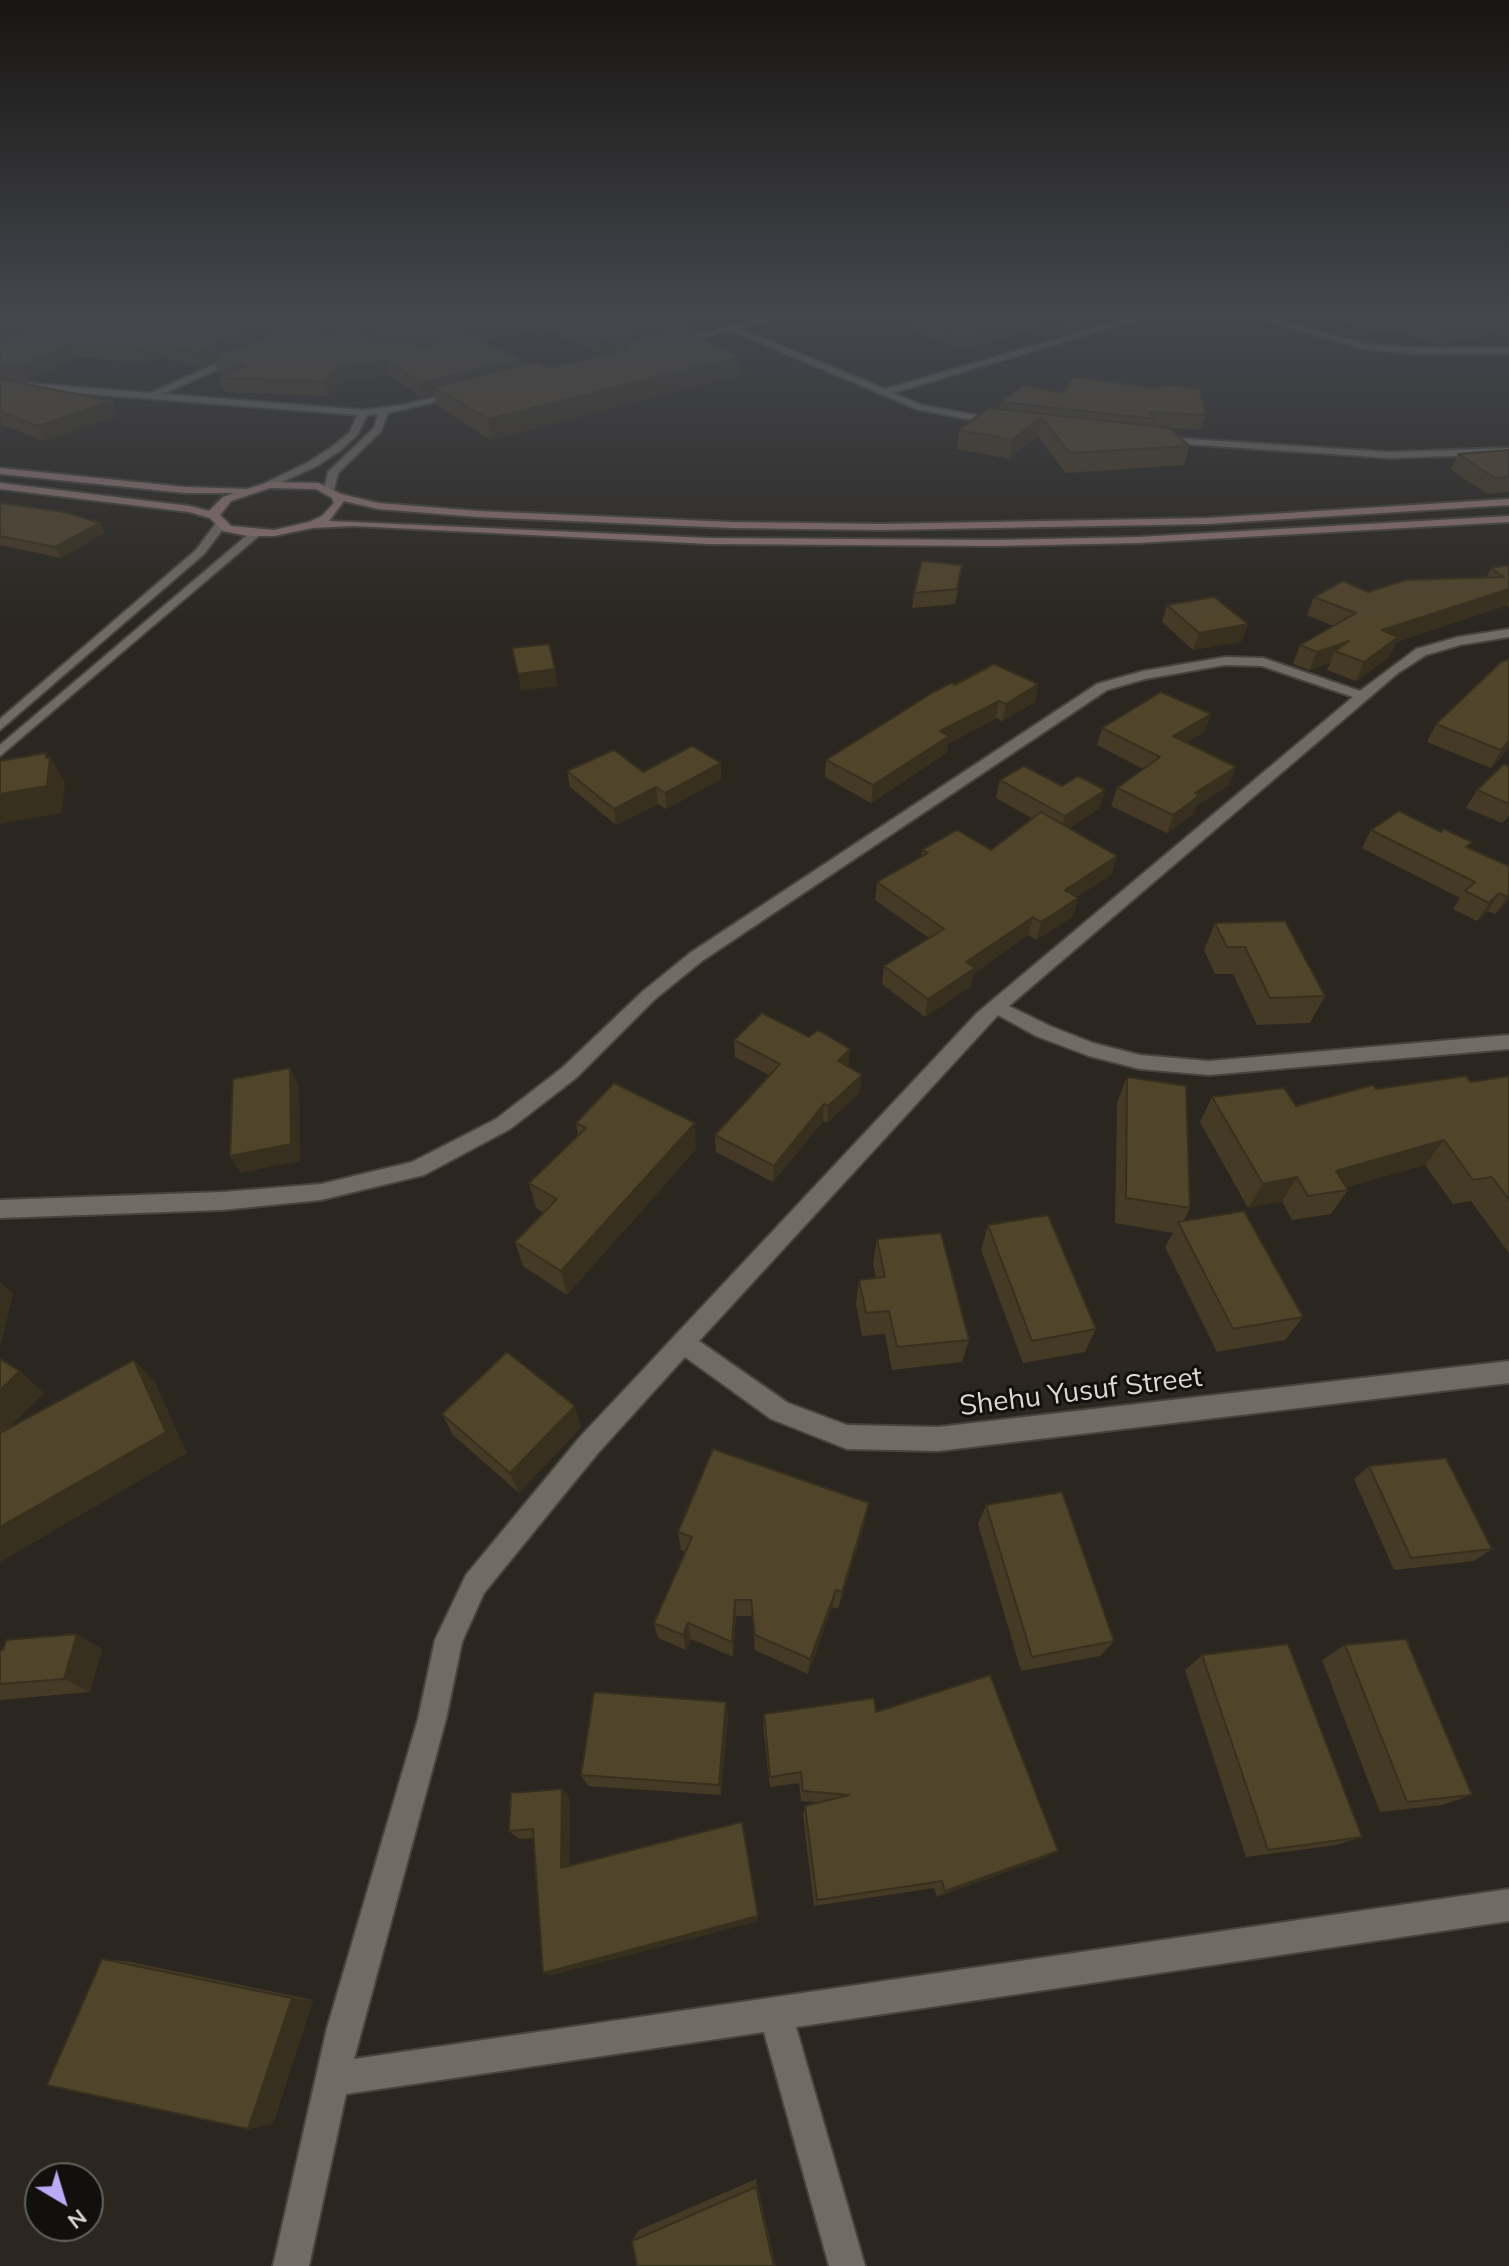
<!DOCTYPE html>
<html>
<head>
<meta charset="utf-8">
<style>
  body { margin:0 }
  #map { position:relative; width:1509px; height:2266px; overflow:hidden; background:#2b2720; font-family:Mulish,sans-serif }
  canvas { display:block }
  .north { position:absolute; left:24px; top:2162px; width:80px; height:80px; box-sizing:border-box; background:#12100d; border:2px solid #62605d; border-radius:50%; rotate:142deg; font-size:22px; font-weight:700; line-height:32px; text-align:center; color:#dbd9d4 }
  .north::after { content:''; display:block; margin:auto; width:28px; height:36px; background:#bbaaf6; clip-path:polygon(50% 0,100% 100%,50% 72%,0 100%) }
</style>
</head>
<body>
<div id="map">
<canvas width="1509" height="2266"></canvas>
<div class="north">N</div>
</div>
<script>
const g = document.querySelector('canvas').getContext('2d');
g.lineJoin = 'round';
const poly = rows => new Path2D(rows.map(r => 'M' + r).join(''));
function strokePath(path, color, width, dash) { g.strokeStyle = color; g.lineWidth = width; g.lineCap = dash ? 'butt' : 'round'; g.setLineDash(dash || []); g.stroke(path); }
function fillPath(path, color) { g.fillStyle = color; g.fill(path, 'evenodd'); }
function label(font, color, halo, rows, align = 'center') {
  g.font = font + ' Mulish,sans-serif'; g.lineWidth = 6; g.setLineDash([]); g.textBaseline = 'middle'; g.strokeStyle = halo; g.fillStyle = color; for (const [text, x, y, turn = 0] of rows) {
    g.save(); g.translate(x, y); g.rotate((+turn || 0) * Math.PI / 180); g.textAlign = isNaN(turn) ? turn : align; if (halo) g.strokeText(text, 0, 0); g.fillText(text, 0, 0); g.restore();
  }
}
const street = poly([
  [331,313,341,313,274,344,267,342,331,313],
  [783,313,796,313,739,328,885,389,1147,313,1159,313,893,393,921,405,1002,420,999,425,916,409,730,330,672,345,668,342,783,313],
  [1242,313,1254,313,1364,344,1420,348,1509,348,1509,354,1420,354,1364,349,1242,313],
  [238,354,241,359,163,394,363,410,402,405,462,391,467,394,388,413,381,431,338,473,334,490,329,493,324,490,328,472,374,428,378,414,367,415,357,435,341,450,317,466,269,488,265,487,265,483,309,462,333,446,350,432,357,415,0,387,0,381,150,393,238,354],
  [1158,437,1390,452,1509,448,1509,454,1390,458,1155,442,1158,437],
  [216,523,226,525,204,554,0,730,0,719,196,550,216,523],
  [251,532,261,534,0,756,0,745,251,532],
  [1509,629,1509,637,1460,645,1426,655,1398,673,1009,1006,1050,1026,1093,1043,1140,1055,1209,1061,1509,1035,1509,1049,1209,1075,1140,1069,1089,1056,1036,1036,998,1015,699,1341,788,1403,847,1425,938,1427,1509,1361,1509,1383,938,1451,847,1449,771,1419,685,1357,598,1453,484,1593,462,1642,446,1719,354,2059,1509,1889,1509,1921,796,2027,865,2266,829,2266,764,2032,346,2094,309,2266,273,2266,327,2028,418,1719,435,1640,466,1575,580,1437,977,1013,1353,697,1262,666,1225,665,1145,679,1107,690,702,961,654,1000,576,1078,510,1129,424,1175,321,1200,222,1210,0,1218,0,1200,222,1192,321,1184,412,1162,496,1119,562,1068,642,992,690,953,1097,684,1143,671,1225,657,1263,658,1360,691,1416,649,1458,637,1509,629]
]);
const secondary = poly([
  [0,468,185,487,247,489,269,482,318,483,341,494,378,503,478,511,732,522,882,524,1207,518,1509,499,1509,505,1207,524,882,530,732,528,478,517,378,509,344,501,329,521,709,538,995,540,1138,537,1509,516,1509,522,1138,543,995,546,709,544,354,526,312,528,274,536,248,536,223,531,210,518,189,512,0,489,0,483,190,506,209,511,223,497,234,493,185,493,0,474,0,468],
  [270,488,316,489,332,498,334,503,322,516,309,522,274,530,231,526,220,515,231,501,270,488]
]);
strokePath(street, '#47443e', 4);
strokePath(secondary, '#47443e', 4);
fillPath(street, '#706c63');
fillPath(secondary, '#917573');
fillPath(poly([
  [0,313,55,313,57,318,750,313,681,329,740,356,740,375,491,440,437,406,434,395,423,398,391,376,350,379,341,382,328,396,224,392,219,378,226,375,218,373,215,361,200,368,161,357,146,363,77,357,29,380,2,379,118,416,45,441,4,426,0,428],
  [300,323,303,332,286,330],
  [543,328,601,354,616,351,550,368,522,365,482,341],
  [907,313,1120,313,1063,331,1065,319,966,349,912,331],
  [1273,313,1300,313,1283,316],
  [1307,313,1509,313,1473,340,1466,336,1443,345,1396,332,1387,335],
  [1063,393,1205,415,1201,430,1171,428,1189,446,1184,465,1066,473,1038,436,1009,459,957,449,959,430,1000,409,1001,402],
  [1509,450,1509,492,1488,494,1451,470,1458,454],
  [0,503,100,523,104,533,61,558,0,545],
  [1509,565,1509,607,1507,605,1396,642,1390,656,1356,681,1327,670,1330,663,1309,670,1293,664,1300,645,1333,626,1307,615,1314,597,1486,578,1491,568],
  [960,580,955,604,912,608,914,593],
  [1167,605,1242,641,1193,650,1162,622],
  [1038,684,1035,702,1002,721,996,718,948,744,946,753,871,803,825,777,826,760,955,685],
  [1436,724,1509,748,1491,768,1427,742],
  [1102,728,1205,731,1186,743,1229,785,1196,806,1194,813,1167,833,1111,806,1117,788,1143,769,1097,745],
  [721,763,721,779,666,809,658,804,616,825,570,787,567,771,643,772],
  [1509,766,1509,816,1502,823,1466,808,1477,790],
  [1000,780,1100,808,1069,828,1112,874,1076,897,1078,898,1073,916,1036,940,1028,935,974,973,971,986,925,1017,882,984,884,966,929,938,875,900,877,882,921,857,922,850,991,850,1033,819,996,798],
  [1371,830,1468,848,1509,900,1495,914,1488,911,1477,921,1453,909,1460,898,1362,848],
  [1215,923,1325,996,1310,1023,1257,1025,1233,974,1215,974,1204,950],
  [734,1040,848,1066,860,1092,827,1123,823,1121,773,1182,716,1152,715,1135,769,1075,735,1057],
  [1509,1076,1509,1253,1471,1201,1453,1204,1425,1165,1346,1187,1348,1190,1331,1214,1292,1220,1282,1201,1248,1208,1200,1122,1212,1097,1296,1106,1376,1089,1471,1082],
  [1127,1077,1190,1208,1183,1222,1303,1317,1285,1340,1217,1352,1165,1247,1173,1233,1115,1223,1117,1103],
  [576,1123,696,1149,567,1295,523,1266,515,1242,544,1213,536,1208,529,1183,578,1135],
  [988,1225,1096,1329,1085,1352,1023,1363,981,1250],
  [877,1239,969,1340,962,1362,892,1370,885,1334,862,1336,856,1304,859,1280,876,1278,873,1264],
  [442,1414,581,1427,519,1493,453,1435],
  [1369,1466,1492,1549,1474,1561,1394,1570,1354,1479],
  [986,1505,1114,1641,1100,1656,1021,1671,978,1524],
  [865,1522,838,1609,832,1607,808,1674,755,1650,752,1616,736,1616,733,1657,691,1639,686,1650,658,1638,654,1623,686,1552,681,1550,678,1532],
  [1345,1645,1472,1795,1442,1805,1380,1812,1322,1660],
  [102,1649,90,1692,0,1700,0,1650],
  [1202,1655,1362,1837,1336,1845,1246,1857,1185,1670],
  [726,1702,728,1715,721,1795,588,1786,581,1775],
  [876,1712,1045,1858,937,1897,934,1888,814,1906,803,1815,805,1806,818,1802,801,1801,799,1783,770,1787,763,1727,764,1714],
  [570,1798,569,1866,758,1916,758,1921,552,1975,543,1973,533,1838,519,1839,509,1831],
  [102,1959,131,1962,313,2000,273,2124,248,2129],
  [756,2179,776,2266,632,2241,639,2230]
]), '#453a25');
fillPath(poly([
  [40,313,55,313,58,321,0,344,0,328],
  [290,313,325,313,300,321,300,323,218,360,214,358,215,361,200,368,195,353],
  [692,313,750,313,616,343,616,351,601,354,600,340,653,322],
  [1044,313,1120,313,1063,331,1065,319,966,349,968,335],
  [1284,313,1300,313,1283,316],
  [541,314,543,328,464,345,462,331],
  [1509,314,1509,325,1473,340,1478,326],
  [1401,318,1396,332,1387,335,1392,321],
  [1471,322,1466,336,1443,345,1448,331],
  [72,343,77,357,29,380,22,366],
  [156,343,161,357,146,363,141,349],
  [740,356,740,375,491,440,488,419],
  [522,359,524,373,433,387,434,395,423,398,420,383],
  [388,361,391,376,350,379,341,382,328,396,324,381,338,368,347,365],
  [112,401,118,416,45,441,38,426],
  [0,417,4,426,0,428],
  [1041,417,1038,436,1009,459,1012,440],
  [100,523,104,533,61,558,55,547],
  [1509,589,1509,601,1507,605,1396,642,1390,656,1356,681,1364,662,1382,630],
  [1248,624,1242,641,1193,650,1199,633],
  [1349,641,1335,651,1330,663,1309,670,1317,652],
  [555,669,558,686,521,691,518,674],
  [1038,684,1035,702,1002,721,1006,704],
  [999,701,996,718,948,744,946,753,871,803,873,785,940,731],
  [1211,714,1205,731,1168,754,1173,736],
  [1509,741,1509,748,1491,768,1501,750],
  [46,753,50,760,50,757,65,783,62,813,0,824,0,794,46,758],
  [721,763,721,779,666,809,665,793],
  [1236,767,1229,785,1196,806,1194,813,1167,833,1173,815,1195,793],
  [656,787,658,804,616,825,614,809],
  [1105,790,1100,808,1060,834,1065,816],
  [1117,856,1112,874,1060,908,1065,890],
  [1499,893,1488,911,1477,921,1489,903],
  [1509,894,1509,900,1495,914,1507,897],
  [1078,898,1073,916,1036,940,1041,922],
  [1033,917,1028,935,974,973,971,986,925,1017,928,999,966,962],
  [850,1049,848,1066,836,1077,838,1061],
  [290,1068,299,1086,300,1161,240,1173,230,1156],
  [862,1075,860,1092,827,1123,828,1106],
  [824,1104,823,1121,773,1182,774,1166],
  [695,1123,696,1149,567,1295,561,1271],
  [1444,1140,1425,1165,1324,1194,1336,1171],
  [1297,1177,1282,1201,1248,1208,1263,1184],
  [0,1281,13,1294,0,1348],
  [134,1360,155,1382,187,1453,0,1562,0,1527],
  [20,1371,44,1393,0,1437,0,1390],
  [575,1406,581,1427,519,1493,510,1473],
  [869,1503,865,1522,838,1609,842,1592],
  [836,1590,832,1607,808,1674,810,1659],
  [735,1600,736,1616,733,1657,732,1642],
  [688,1623,691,1639,686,1650,683,1635],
  [77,1634,102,1649,90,1692,64,1679],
  [726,1702,728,1715,721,1795,719,1785],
  [562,1789,570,1798,569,1874,561,1868],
  [1058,1851,1045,1858,937,1897,945,1891],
  [758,1916,758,1921,552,1975,543,1973],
  [292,1998,313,2000,273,2124,248,2129],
  [756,2179,776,2266,774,2266,756,2187]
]), '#38301e');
const building = poly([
  [0,313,40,313,0,328,0,313],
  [70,313,290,313,195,353,156,343,141,349,72,343,22,366,0,365,0,340,70,313],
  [316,313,692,313,653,322,662,325,600,340,541,314,462,331,522,359,420,383,388,361,347,365,338,368,324,381,219,378,244,367,214,358,281,329,432,347,439,341,437,338,300,321,316,313],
  [912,313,1044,313,968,335,913,317,912,313],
  [1070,313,1081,313,1065,318,1070,313],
  [1360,313,1509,313,1509,314,1478,326,1471,322,1448,331,1401,318,1392,321,1360,313],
  [679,328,740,356,488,419,433,387,537,362,550,368,628,349,616,343,679,328],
  [1074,377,1154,388,1173,385,1200,389,1205,415,1149,412,1156,419,1001,402,1023,385,1063,393,1074,377],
  [0,379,112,401,38,426,0,412,0,379],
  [988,408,1170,428,1189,446,1070,453,1041,417,1012,440,959,430,988,408],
  [1509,450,1509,477,1495,478,1458,454,1509,450],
  [0,503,64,512,100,523,55,547,0,536,0,503],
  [922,561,962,565,957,589,914,593,922,561],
  [1509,565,1509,589,1382,630,1398,637,1364,662,1335,651,1349,641,1317,652,1300,645,1356,613,1314,597,1343,581,1368,592,1406,580,1504,577,1491,568,1509,565],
  [1214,597,1248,624,1199,633,1167,605,1214,597],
  [549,644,555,669,518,674,512,648,549,644],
  [1509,659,1509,741,1501,750,1436,724,1501,662,1509,659],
  [994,664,1038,684,1006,704,999,701,940,731,949,736,873,785,826,760,932,693,951,683,955,685,994,664],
  [1161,692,1211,714,1173,736,1236,767,1195,793,1200,795,1173,815,1117,788,1160,757,1102,728,1161,692],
  [692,746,721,763,665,793,656,787,614,809,567,771,614,750,643,772,692,746],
  [46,753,46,758,50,757,47,786,0,794,0,761,46,753],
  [1504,764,1509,766,1509,804,1477,790,1504,764],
  [1024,766,1062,786,1078,776,1105,790,1065,816,1000,780,1024,766],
  [1399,811,1441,832,1444,829,1472,842,1466,847,1509,866,1509,894,1507,897,1499,893,1489,903,1465,891,1475,882,1371,830,1399,811],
  [1041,812,1117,856,1065,890,1078,898,1041,922,1033,917,966,962,975,968,928,999,884,966,944,929,877,882,928,853,922,850,957,830,991,850,1041,812],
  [1285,921,1325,996,1270,998,1245,947,1227,947,1215,923,1285,921],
  [762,1013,809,1037,818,1030,850,1049,838,1061,862,1075,828,1106,824,1104,774,1166,715,1135,780,1064,734,1040,762,1013],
  [290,1068,291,1144,230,1156,233,1079,290,1068],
  [1466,1076,1471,1082,1509,1076,1509,1200,1492,1177,1473,1180,1444,1140,1336,1171,1348,1190,1308,1196,1297,1177,1263,1184,1212,1097,1284,1088,1296,1106,1373,1085,1376,1089,1466,1076],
  [1127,1077,1186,1086,1190,1208,1126,1198,1127,1077],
  [614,1083,695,1123,561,1271,515,1242,557,1199,529,1183,586,1128,576,1123,614,1083],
  [1244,1211,1303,1317,1233,1329,1178,1222,1244,1211],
  [1048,1215,1096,1329,1032,1341,988,1225,1048,1215],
  [941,1233,969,1340,897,1347,889,1311,866,1313,859,1280,885,1277,877,1239,941,1233],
  [507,1352,575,1406,510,1473,442,1414,507,1352],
  [0,1359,20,1371,0,1390,0,1359],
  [134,1360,166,1432,0,1527,0,1433,134,1360],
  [713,1449,869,1503,842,1592,836,1590,810,1659,755,1635,751,1600,735,1600,732,1642,688,1623,683,1635,654,1623,692,1537,678,1532,713,1449],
  [1446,1458,1492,1549,1411,1558,1369,1466,1446,1458],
  [1062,1492,1114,1641,1032,1657,986,1505,1062,1492],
  [77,1634,64,1679,0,1684,0,1650,3,1650,6,1640,77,1634],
  [1406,1639,1472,1795,1407,1802,1345,1645,1406,1639],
  [1288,1644,1362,1837,1268,1850,1202,1655,1288,1644],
  [990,1675,1058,1851,945,1891,942,1881,817,1900,805,1806,849,1795,803,1791,801,1772,770,1777,764,1714,874,1698,876,1712,990,1675],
  [594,1692,726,1702,719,1785,581,1775,594,1692],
  [562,1789,561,1868,742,1822,758,1916,543,1973,533,1829,509,1831,511,1793,562,1789],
  [102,1959,292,1998,248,2129,47,2085,102,1959],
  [756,2187,774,2266,637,2266,632,2241,756,2187]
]);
fillPath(building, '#50442b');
strokePath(building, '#38301e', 2);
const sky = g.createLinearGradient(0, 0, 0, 630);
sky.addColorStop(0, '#181512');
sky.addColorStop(0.5, '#44474e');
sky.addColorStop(1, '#44474e00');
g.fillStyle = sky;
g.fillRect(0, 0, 1509, 630);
label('28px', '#dbd9d4', '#12100d', [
  ["Shehu Yusuf Street",1081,1392,-7]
]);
</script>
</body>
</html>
